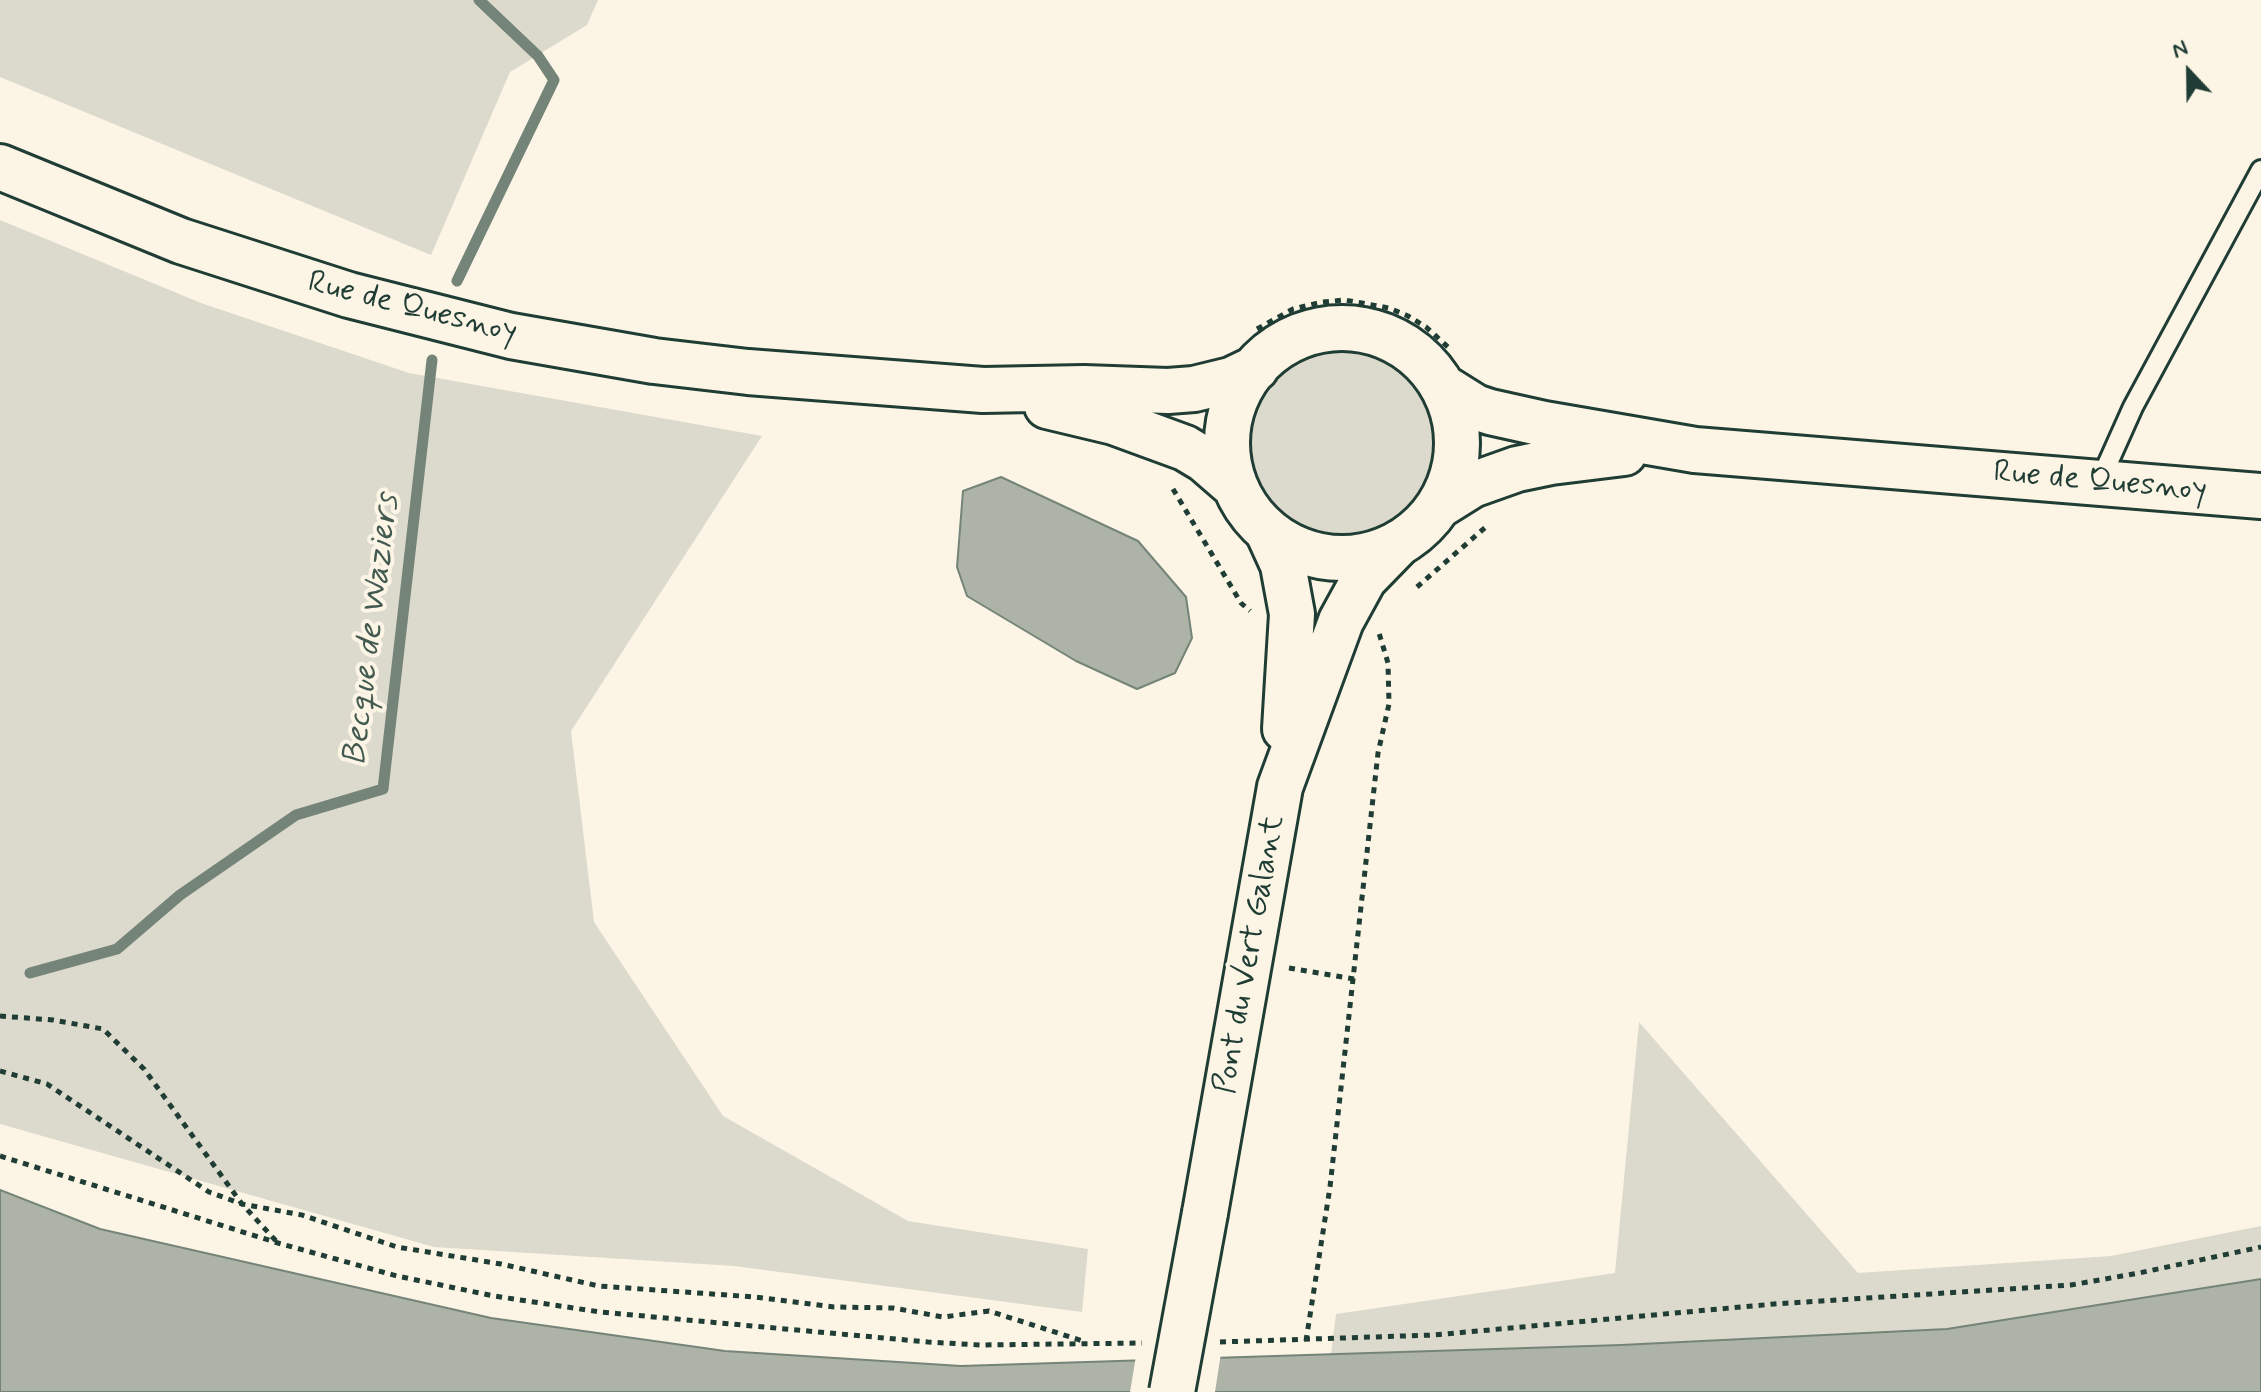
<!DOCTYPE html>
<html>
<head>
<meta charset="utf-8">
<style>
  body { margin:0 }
  #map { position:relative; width:2261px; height:1392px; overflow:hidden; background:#fcf5e5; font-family:Mynerve,sans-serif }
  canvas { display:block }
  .north { position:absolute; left:2149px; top:32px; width:80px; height:80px; -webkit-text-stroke:6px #fcf5e5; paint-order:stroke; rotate:338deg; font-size:22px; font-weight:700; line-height:32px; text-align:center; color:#1f3d34 }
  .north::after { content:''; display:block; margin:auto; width:28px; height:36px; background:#1f3d34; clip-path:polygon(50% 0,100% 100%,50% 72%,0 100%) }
</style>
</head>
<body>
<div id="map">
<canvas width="2261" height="1392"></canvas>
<div class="north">N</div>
</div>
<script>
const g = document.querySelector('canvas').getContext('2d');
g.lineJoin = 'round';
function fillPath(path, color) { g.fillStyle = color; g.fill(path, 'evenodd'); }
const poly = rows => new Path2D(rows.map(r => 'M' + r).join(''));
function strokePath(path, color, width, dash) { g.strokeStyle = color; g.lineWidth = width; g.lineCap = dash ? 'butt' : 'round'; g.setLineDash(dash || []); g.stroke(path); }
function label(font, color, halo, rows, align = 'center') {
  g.font = font + ' Mynerve,sans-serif'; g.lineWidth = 8; g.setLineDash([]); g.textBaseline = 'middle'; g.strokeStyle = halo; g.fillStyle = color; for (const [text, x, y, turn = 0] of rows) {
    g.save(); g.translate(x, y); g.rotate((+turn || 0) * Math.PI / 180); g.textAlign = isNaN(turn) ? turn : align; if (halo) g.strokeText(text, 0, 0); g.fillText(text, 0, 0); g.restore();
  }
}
fillPath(poly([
  [0,0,598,0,587,25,510,72,431,255,0,77],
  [0,220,201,303,409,373,762,436,571,731,594,922,723,1116,908,1221,1088,1249,1082,1312,734,1266,434,1247,0,1124],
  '1250 444a92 92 0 1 1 184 0a92 92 0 1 1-184 0Z',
  [1639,1022,1858,1273,2111,1256,2261,1226,2261,1279,1947,1329,1621,1345,1331,1354,1336,1314,1615,1273]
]), '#dcdacc');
const water = poly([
  [1001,477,1138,541,1186,597,1192,638,1175,673,1137,689,1076,661,967,596,957,567,963,491,1001,477],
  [0,1190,100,1229,491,1318,725,1351,961,1366,1621,1345,1947,1329,2261,1279,2261,1392,0,1392,0,1190]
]);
fillPath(water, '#aeb3a7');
strokePath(water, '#758479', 2);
fillPath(poly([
  [1221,1353,1215,1392,1130,1392,1136,1356]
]), '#fcf5e5');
strokePath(poly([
  [457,281,554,80,538,56,479,0],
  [30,973,117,949,180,895,296,815,383,789,432,360]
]), '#758479', 11);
const lane = poly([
  [2099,483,2133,407,2261,170]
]);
const secondary = poly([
  [1268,532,1283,565,1292,614,1285,729],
  [1205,1213,1280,787,1341,621,1364,579,1398,544]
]);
const primary = poly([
  [0,167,181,241,349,295,511,336,654,361,748,372,983,390,1084,388,1168,391,1194,389,1231,380,1256,368],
  '1227 443a115 115 0 1 1 230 0a115 115 0 1 1-230 0Z',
  [1443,387,1475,407,1490,412,1544,424,1695,450,2261,496],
  [1047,406,1114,422,1185,448,1205,460,1235,486],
  [1440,505,1472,485,1517,469,1551,462,1624,453]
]);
strokePath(lane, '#1f3d34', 24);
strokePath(secondary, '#1f3d34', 50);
strokePath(primary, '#1f3d34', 50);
strokePath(poly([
  [1257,329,1293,309,1322,302,1345,300,1389,308,1408,316,1426,327,1448,347],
  [1173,489,1241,603,1250,611],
  [1417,587,1488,525],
  [1289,968,1354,979],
  [0,1016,53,1020,103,1029,144,1069,242,1204,277,1242],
  [0,1071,47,1084,209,1192,242,1204,302,1215,397,1247,501,1264,599,1286,755,1297,834,1307,893,1308,943,1317,989,1311,1086,1342],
  [0,1156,278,1243,397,1276,494,1296,600,1312,928,1342,980,1345,1142,1343],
  [1306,1341,1330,1187,1378,753,1389,704,1388,663,1379,633],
  [1220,1342,1434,1335,1774,1304,2071,1285,2139,1273,2261,1247]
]), '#1f3d34', 5, [6, 6]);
strokePath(lane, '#fcf5e5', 18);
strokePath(secondary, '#fcf5e5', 44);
strokePath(primary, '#fcf5e5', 44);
const secondaryBridge = poly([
  [1172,1392,1205,1213]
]);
strokePath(secondaryBridge, '#1f3d34', 50, []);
strokePath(secondaryBridge, '#fcf5e5', 44);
label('32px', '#1f3d34', '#fcf5e5', [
  ["Rue de Quesnoy",412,309,14],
  ["Rue de Quesnoy",2100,483,5],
  ["Pont du Vert Galant",1251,955,-80]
]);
label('italic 34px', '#435a51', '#fcf5e5', [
  ["Becque de Waziers",373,630,-83]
]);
</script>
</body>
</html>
